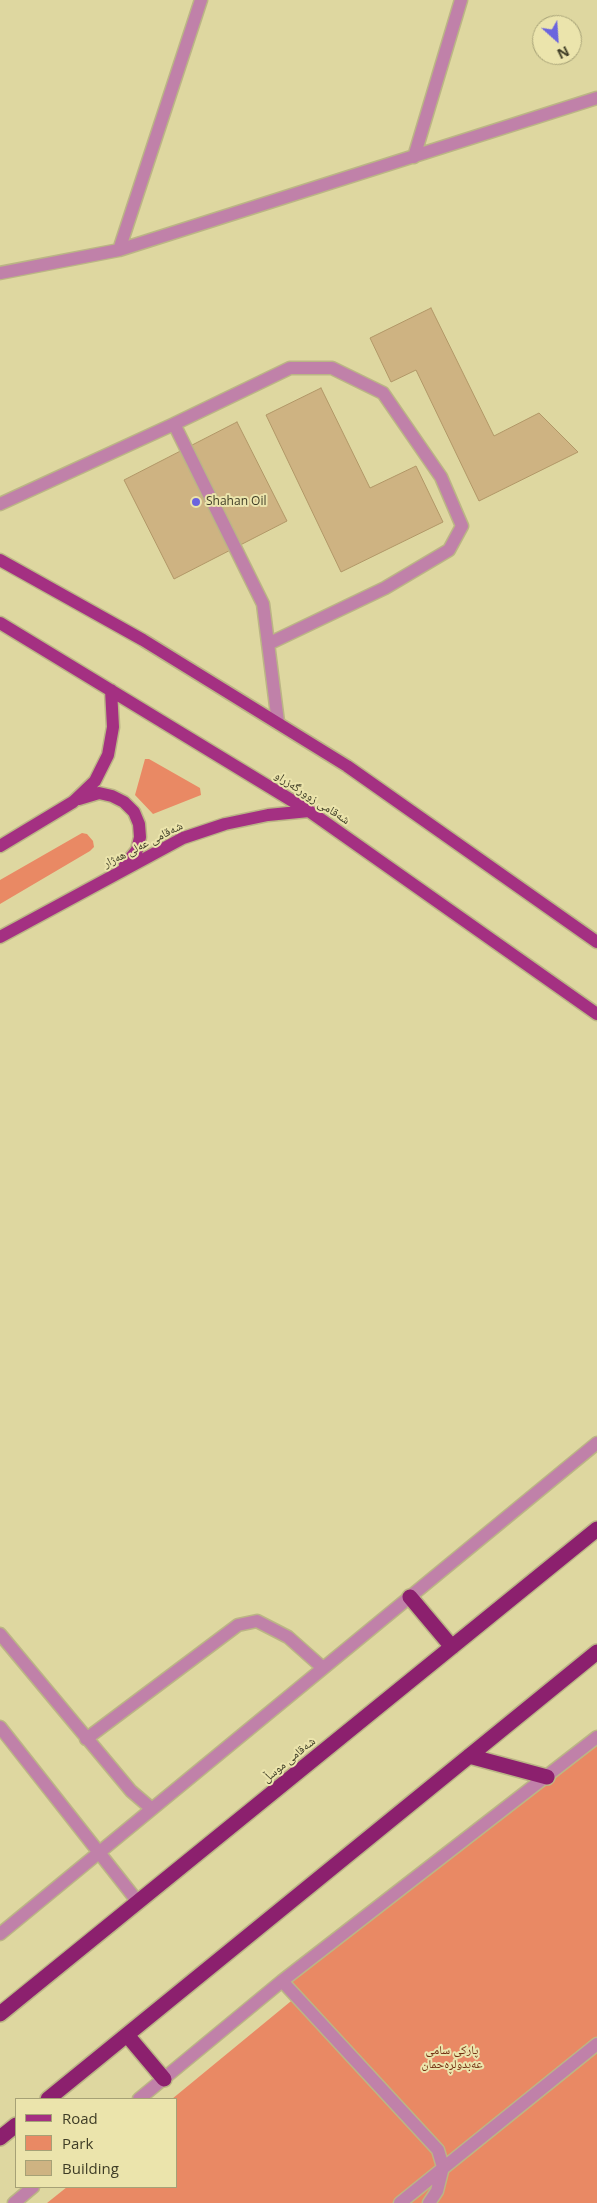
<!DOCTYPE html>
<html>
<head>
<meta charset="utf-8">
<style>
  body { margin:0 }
  #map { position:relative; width:597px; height:2203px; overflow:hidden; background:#ded7a0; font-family:"Open Sans",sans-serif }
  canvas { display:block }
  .legend { position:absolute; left:15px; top:2098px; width:162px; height:90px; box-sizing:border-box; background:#ebe4ac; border:1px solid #a6a176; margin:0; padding:6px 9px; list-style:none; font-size:15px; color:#3f3d26 }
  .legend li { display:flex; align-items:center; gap:10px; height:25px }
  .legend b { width:25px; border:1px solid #a6a176 }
  .north { position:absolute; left:532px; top:15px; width:50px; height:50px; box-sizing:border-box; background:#ebe4ac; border:1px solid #a6a176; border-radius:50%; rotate:154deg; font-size:14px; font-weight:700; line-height:20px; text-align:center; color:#3f3d26 }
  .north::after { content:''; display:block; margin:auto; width:18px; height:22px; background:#6b64de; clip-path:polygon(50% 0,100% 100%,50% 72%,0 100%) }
</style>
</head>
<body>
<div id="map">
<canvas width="597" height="2203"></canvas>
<ul class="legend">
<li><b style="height:6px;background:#a43082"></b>Road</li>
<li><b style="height:14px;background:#e98964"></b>Park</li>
<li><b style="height:14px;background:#ceb382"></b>Building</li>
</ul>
<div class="north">N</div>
</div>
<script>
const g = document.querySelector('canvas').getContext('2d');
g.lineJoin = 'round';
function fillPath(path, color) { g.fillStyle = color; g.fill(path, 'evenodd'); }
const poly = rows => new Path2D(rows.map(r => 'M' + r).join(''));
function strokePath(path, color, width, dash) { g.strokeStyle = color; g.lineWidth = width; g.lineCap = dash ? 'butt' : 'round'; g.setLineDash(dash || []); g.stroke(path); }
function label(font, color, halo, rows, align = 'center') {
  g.font = font + ' "Open Sans","Noto Naskh Arabic",sans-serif'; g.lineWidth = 4; g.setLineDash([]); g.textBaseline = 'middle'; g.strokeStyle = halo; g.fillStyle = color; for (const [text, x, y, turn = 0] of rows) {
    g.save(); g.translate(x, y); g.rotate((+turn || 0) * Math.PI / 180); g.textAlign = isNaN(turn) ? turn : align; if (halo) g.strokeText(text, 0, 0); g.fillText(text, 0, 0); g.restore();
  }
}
fillPath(poly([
  [145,759,149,759,200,788,201,795,153,814,135,795],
  [82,833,87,834,93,841,94,847,90,851,0,904,0,880],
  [597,1731,597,2203,47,2203,67,2187,176,2187,176,2099,172,2099,296,1997,283,1981]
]), '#e98964');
const building = poly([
  [431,308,494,436,539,413,578,452,479,501,416,370,391,382,370,338,431,308],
  [321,388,370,488,416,466,443,522,341,572,266,415,321,388],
  [237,422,287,521,174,579,124,480,237,422]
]);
fillPath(building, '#ceb382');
strokePath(building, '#b19767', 1);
const minor = poly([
  [414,157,461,0],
  [119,250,201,0],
  [0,273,119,250,597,98],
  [174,424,290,368,332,368,383,393,441,477,462,526,449,550,385,588,268,644],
  [0,504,174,424,263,604,278,722],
  [0,1634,131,1791,152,1809],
  [0,1727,138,1902],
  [86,1739,238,1625,257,1621,288,1637,323,1668],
  [0,1934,597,1443],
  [282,1981,438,2150,443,2167,437,2191,429,2203],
  [139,2099,282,1981,597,1737],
  [14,2203,33,2187],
  [400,2203,597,2044]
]);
const major = poly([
  [0,560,143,640,347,766,597,942],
  [0,623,309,811,597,1014],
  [79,799,99,793,112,796,124,802,134,812,139,824,140,837,137,850,125,865],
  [0,846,73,802,95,781,108,755,113,727,111,690],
  [0,937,183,838,225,824,268,815,309,811]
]);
const highway = poly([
  [410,1597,452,1647],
  [469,1756,547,1777],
  [0,2014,597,1529],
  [127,2035,164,2079],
  [48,2099,597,1652],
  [0,2138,16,2125]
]);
strokePath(minor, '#bbb585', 15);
strokePath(major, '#bbb585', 15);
strokePath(highway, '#bbb585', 18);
strokePath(minor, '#c081a9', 12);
strokePath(major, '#a43082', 12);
strokePath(highway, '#8c206e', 15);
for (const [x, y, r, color] of [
  [196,502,5,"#6b64de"]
]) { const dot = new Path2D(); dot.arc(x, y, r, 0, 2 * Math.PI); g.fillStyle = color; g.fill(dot); strokePath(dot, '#ebe4ac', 2); }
label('12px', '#3f3d26', '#ebe4ac', [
  ["Shahan Oil",206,502]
], 'left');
label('12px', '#3f3d26', '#ebe4ac', [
  ["شەقامی زوورگەزراو",312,798,33],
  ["شەقامی عەلی هەژار",143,845,-27],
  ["شەقامی موسڵ",289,1760,-39]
]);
label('12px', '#722d0f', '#ebe4ac', [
  ["پارکی سامی",452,2051],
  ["عەبدولڕەحمان",452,2065]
]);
</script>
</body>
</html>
